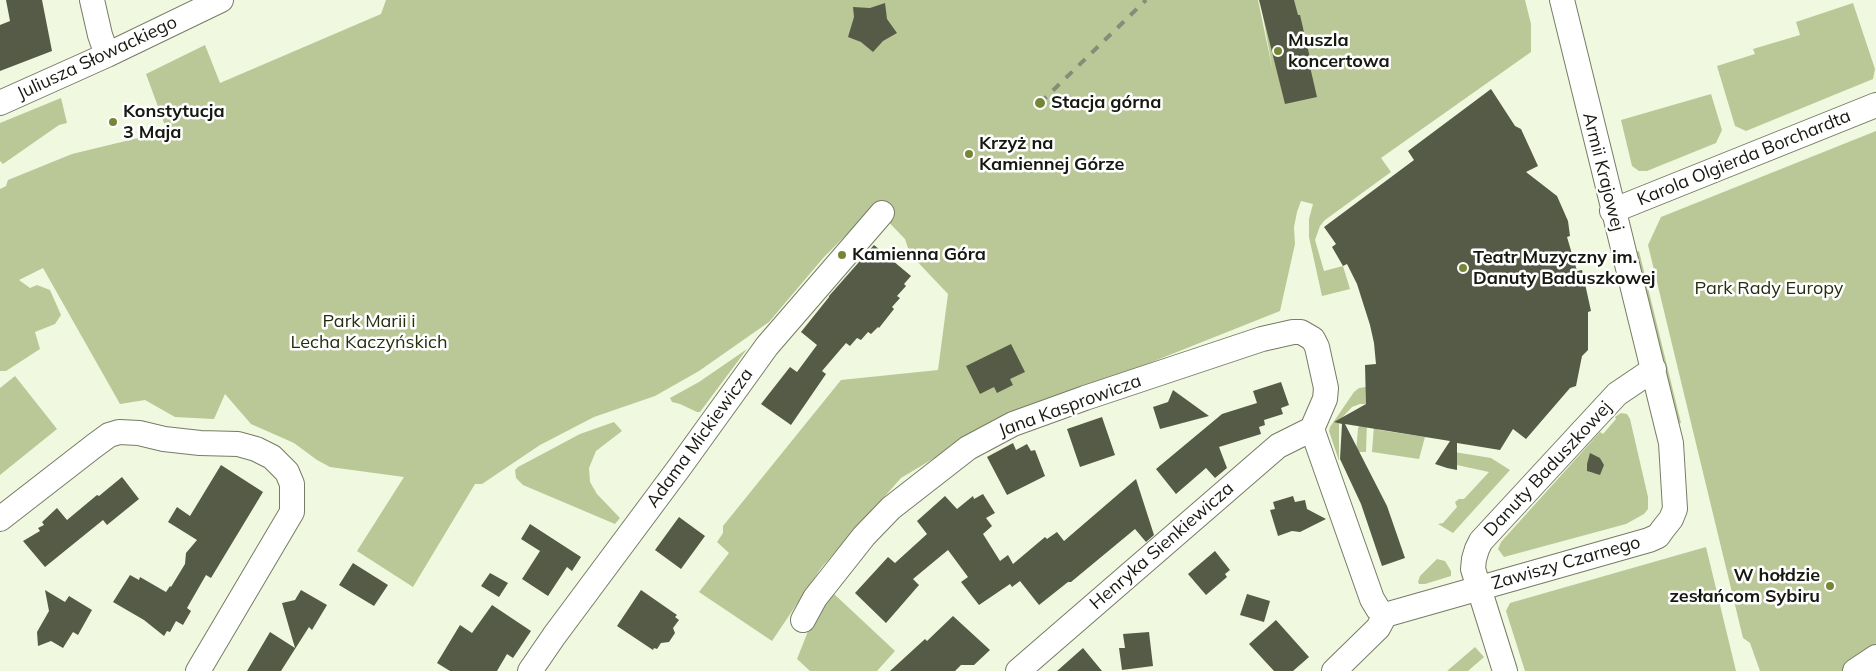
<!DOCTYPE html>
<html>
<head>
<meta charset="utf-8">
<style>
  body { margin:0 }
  canvas { display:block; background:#f0f8df }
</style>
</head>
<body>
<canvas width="1876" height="671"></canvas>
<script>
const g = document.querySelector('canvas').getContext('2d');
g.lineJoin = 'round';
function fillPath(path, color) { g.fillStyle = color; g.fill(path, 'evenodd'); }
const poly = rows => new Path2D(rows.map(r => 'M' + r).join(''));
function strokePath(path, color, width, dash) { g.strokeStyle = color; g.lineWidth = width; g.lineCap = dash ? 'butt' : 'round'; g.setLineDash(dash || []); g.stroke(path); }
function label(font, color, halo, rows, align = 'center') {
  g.font = font + ' Mulish,sans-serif'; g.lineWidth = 5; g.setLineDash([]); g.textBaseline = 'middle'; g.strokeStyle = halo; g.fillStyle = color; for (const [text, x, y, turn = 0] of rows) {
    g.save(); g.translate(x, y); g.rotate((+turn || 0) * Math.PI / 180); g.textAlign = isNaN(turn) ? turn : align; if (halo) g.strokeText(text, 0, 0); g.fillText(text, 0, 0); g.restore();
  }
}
fillPath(poly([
  [386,0,1258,0,1273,72,1260,0,1525,0,1531,24,1531,52,1381,158,1391,172,1325,220,1320,226,1315,240,1324,271,1343,266,1350,289,1322,296,1309,237,1309,219,1313,204,1301,201,1297,212,1294,227,1295,244,1280,311,981,430,901,478,821,568,772,641,699,592,729,553,717,542,723,533,723,526,841,380,938,370,948,294,910,254,905,239,874,207,824,257,769,322,699,371,655,396,594,417,540,445,482,484,475,484,413,587,357,551,404,477,330,467,317,460,294,443,251,424,225,394,214,419,175,417,145,400,120,404,43,268,19,280,30,288,37,285,50,290,61,315,55,324,35,332,40,349,6,371,0,371,0,189,6,186,8,180,72,154,167,131,146,74,205,45,220,83,381,14],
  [1853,3,1875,69,1873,79,1746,131,1735,126,1717,66,1755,54,1753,49,1800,35,1796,22],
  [1711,94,1722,130,1716,143,1647,171,1639,171,1632,166,1621,120],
  [61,98,67,123,59,125,3,164,0,161,0,123],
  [1876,131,1876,671,1760,671,1750,643,1743,638,1648,245,1661,217],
  [1639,251,1681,423,1677,424,1634,252],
  [747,349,700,412,697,412,680,404,672,402,670,398,699,382],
  [15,376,57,429,0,475,0,388],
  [1366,387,1375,404,1360,404,1352,407,1339,421,1339,461,1329,431,1330,427,1354,392,1359,388],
  [1621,413,1627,414,1630,419,1648,497,1648,509,1644,514,1626,524,1504,557,1498,549,1501,542,1600,432,1603,434,1616,419,1615,417],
  [1600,458,1603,465,1601,471,1594,473,1589,472,1587,467,1589,459],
  [614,422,622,431,596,451,589,468,590,482,597,494,620,518,615,524,523,485,516,478,515,470,518,467,580,434],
  [1367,422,1366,452,1356,452,1358,428,1361,424],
  [1374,425,1379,430,1425,437,1419,459,1372,452],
  [1454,452,1491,458,1510,470,1453,533,1438,524,1443,523,1457,507,1455,502,1459,499,1464,499,1489,472,1457,465],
  [1706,547,1736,671,1525,671,1506,611,1510,603],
  [1437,559,1445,561,1451,571,1451,576,1425,584,1419,584,1418,582,1420,576],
  [833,593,895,651,877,671,810,671,797,659,814,616],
  [1475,647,1484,657,1468,671,1447,671]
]), '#bac897');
fillPath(poly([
  [6,0,42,0,52,51,0,71,0,25,10,21],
  [1259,0,1294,0,1298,15,1300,15,1310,58,1308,58,1317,97,1285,104],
  [885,3,887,19,897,33,883,41,873,52,861,42,848,37,854,17,853,7,870,8],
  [1491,89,1515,126,1521,129,1538,166,1526,172,1557,196,1568,221,1570,236,1567,237,1577,271,1582,270,1591,311,1588,312,1588,350,1582,356,1576,386,1570,388,1526,439,1513,429,1500,450,1457,443,1457,470,1447,468,1435,464,1450,441,1345,424,1387,506,1405,558,1382,566,1361,504,1340,459,1342,424,1334,422,1366,404,1365,365,1376,364,1374,343,1370,325,1357,284,1347,264,1343,266,1332,247,1336,244,1324,227,1414,160,1408,151],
  [874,245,911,276,904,284,906,286,897,296,900,298,892,307,894,309,879,328,878,327,871,334,868,332,861,340,857,338,850,346,846,343,822,371,826,374,791,425,761,404,790,367,797,372,817,345,801,332,829,297,829,296],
  [1011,344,1025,372,1010,379,1013,385,997,393,994,387,980,394,966,366],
  [1281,382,1289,405,1281,408,1283,414,1264,420,1265,425,1259,427,1261,434,1219,447,1227,468,1215,478,1206,468,1176,494,1156,469,1222,414,1257,403,1253,391],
  [1173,390,1209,416,1160,429,1153,407,1168,402],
  [1102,417,1115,455,1080,467,1067,429],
  [1013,443,1016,450,1027,444,1031,451,1035,450,1045,476,1007,495,987,457],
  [1590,453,1600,458,1604,465,1600,475,1587,471,1587,464],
  [221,465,263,492,211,578,206,575,187,608,191,611,183,625,176,621,170,632,167,631,164,636,144,620,113,602,130,575,139,580,140,577,166,592,170,586,171,587,185,564,186,553,197,540,168,522,177,507,190,516],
  [122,477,139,499,107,525,103,520,45,567,23,541,40,531,38,528,44,525,42,522,57,508,67,520,97,495,99,496],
  [1136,479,1154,535,1146,542,1135,529,1071,582,1068,582,1039,605,1020,581,1012,587,1010,584,979,605,961,582,968,577,948,550,913,579,919,585,886,623,855,593,888,557,895,563,927,534,917,521,945,496,957,509,973,496,974,499,983,494,995,513,986,518,992,526,983,534,1000,561,1008,555,1013,564,1045,537,1047,539,1057,532,1064,541],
  [1293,496,1295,502,1305,500,1307,509,1326,519,1300,532,1292,531,1278,536,1270,510,1275,509,1273,502],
  [679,517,705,536,681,569,655,550],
  [530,524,581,557,572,571,567,567,548,596,522,579,540,551,521,539],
  [1215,551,1230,570,1225,574,1227,577,1206,595,1188,574],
  [353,563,388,585,374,606,339,585],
  [490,573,508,583,499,597,481,586],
  [45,590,65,602,69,596,92,610,78,635,73,632,63,648,51,641,38,646,37,632,49,611],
  [301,590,327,605,312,630,309,627,281,671,247,671,270,632,295,648,282,603,295,600],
  [641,590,677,615,675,617,679,620,673,628,675,633,669,642,661,643,657,649,654,648,653,650,617,626],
  [1247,594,1270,601,1264,622,1240,615],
  [492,605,531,631,513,658,507,654,497,671,450,671,437,663,460,625,472,633],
  [953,616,990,650,974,665,961,665,955,671,890,671,925,639,927,641],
  [1276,620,1309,657,1293,671,1274,671,1249,644],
  [1149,632,1153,666,1122,670,1119,648,1125,648,1123,634],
  [1083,648,1102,671,1057,671]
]), '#555b46');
const street = poly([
  [92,0,100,35,107,55],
  [0,103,107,55,221,0],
  [1612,211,1876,105],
  [1312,429,1372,599,1378,609,1385,615],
  [0,519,94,446,109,435,119,432,139,433,164,439,200,443,238,444,256,449,272,457,287,472,292,484,292,512,198,671],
  [1385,615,1649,540,1658,536,1663,529,1671,519,1675,509,1671,443,1562,0],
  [803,620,815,598,864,536,891,508,968,448,1013,424,1085,398,1262,339,1293,332,1301,332,1313,339,1317,347,1326,388,1325,399,1312,429],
  [530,671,554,636,679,468,767,346,882,213],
  [1018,671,1278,446,1312,429],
  [1334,671,1378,628,1385,615],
  [1505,671,1473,569,1474,559,1477,549,1481,541,1617,394,1654,369],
  [1855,671,1876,657]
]);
strokePath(street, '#767c66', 26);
strokePath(street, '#fff', 24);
strokePath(poly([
  [1040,103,1146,0]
]), '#868b7a', 4, [9, 9]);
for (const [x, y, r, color] of [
  [1278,51,5,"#758737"],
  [1040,103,6,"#758737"],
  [113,122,5,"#758737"],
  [969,154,5,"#758737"],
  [842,255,5,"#758737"],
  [1463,268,5,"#758737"],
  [1830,586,5,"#758737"]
]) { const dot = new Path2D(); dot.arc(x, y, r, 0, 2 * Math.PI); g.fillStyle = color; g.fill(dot); strokePath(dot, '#fff', 2); }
label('bold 18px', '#171911', '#fff', [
  ["Muszla",1288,41],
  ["koncertowa",1288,62],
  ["Stacja górna",1051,103],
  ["Konstytucja",123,112],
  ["3 Maja",123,133],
  ["Krzyż na",979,144],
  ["Kamiennej Górze",979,165],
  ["Kamienna Góra",852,255],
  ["Teatr Muzyczny im.",1473,258],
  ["Danuty Baduszkowej",1473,279],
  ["W hołdzie",1820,576,"right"],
  ["zesłańcom Sybiru",1820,597,"right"]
], 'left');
label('18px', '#171911', '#fff', [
  ["Juliusza Słowackiego",97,58,-25],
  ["Karola Olgierda Borchardta",1744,158,-22],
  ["Armii Krajowej",1603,172,76],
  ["Jana Kasprowicza",1070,406,-20],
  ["Adama Mickiewicza",700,438,-54],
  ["Danuty Baduszkowej",1548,469,-47],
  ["Henryka Sienkiewicza",1162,546,-41],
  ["Zawiszy Czarnego",1566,563,-16]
]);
label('18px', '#262d0e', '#fff', [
  ["Park Rady Europy",1769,289],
  ["Park Marii i",369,322],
  ["Lecha Kaczyńskich",369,343]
]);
</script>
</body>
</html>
